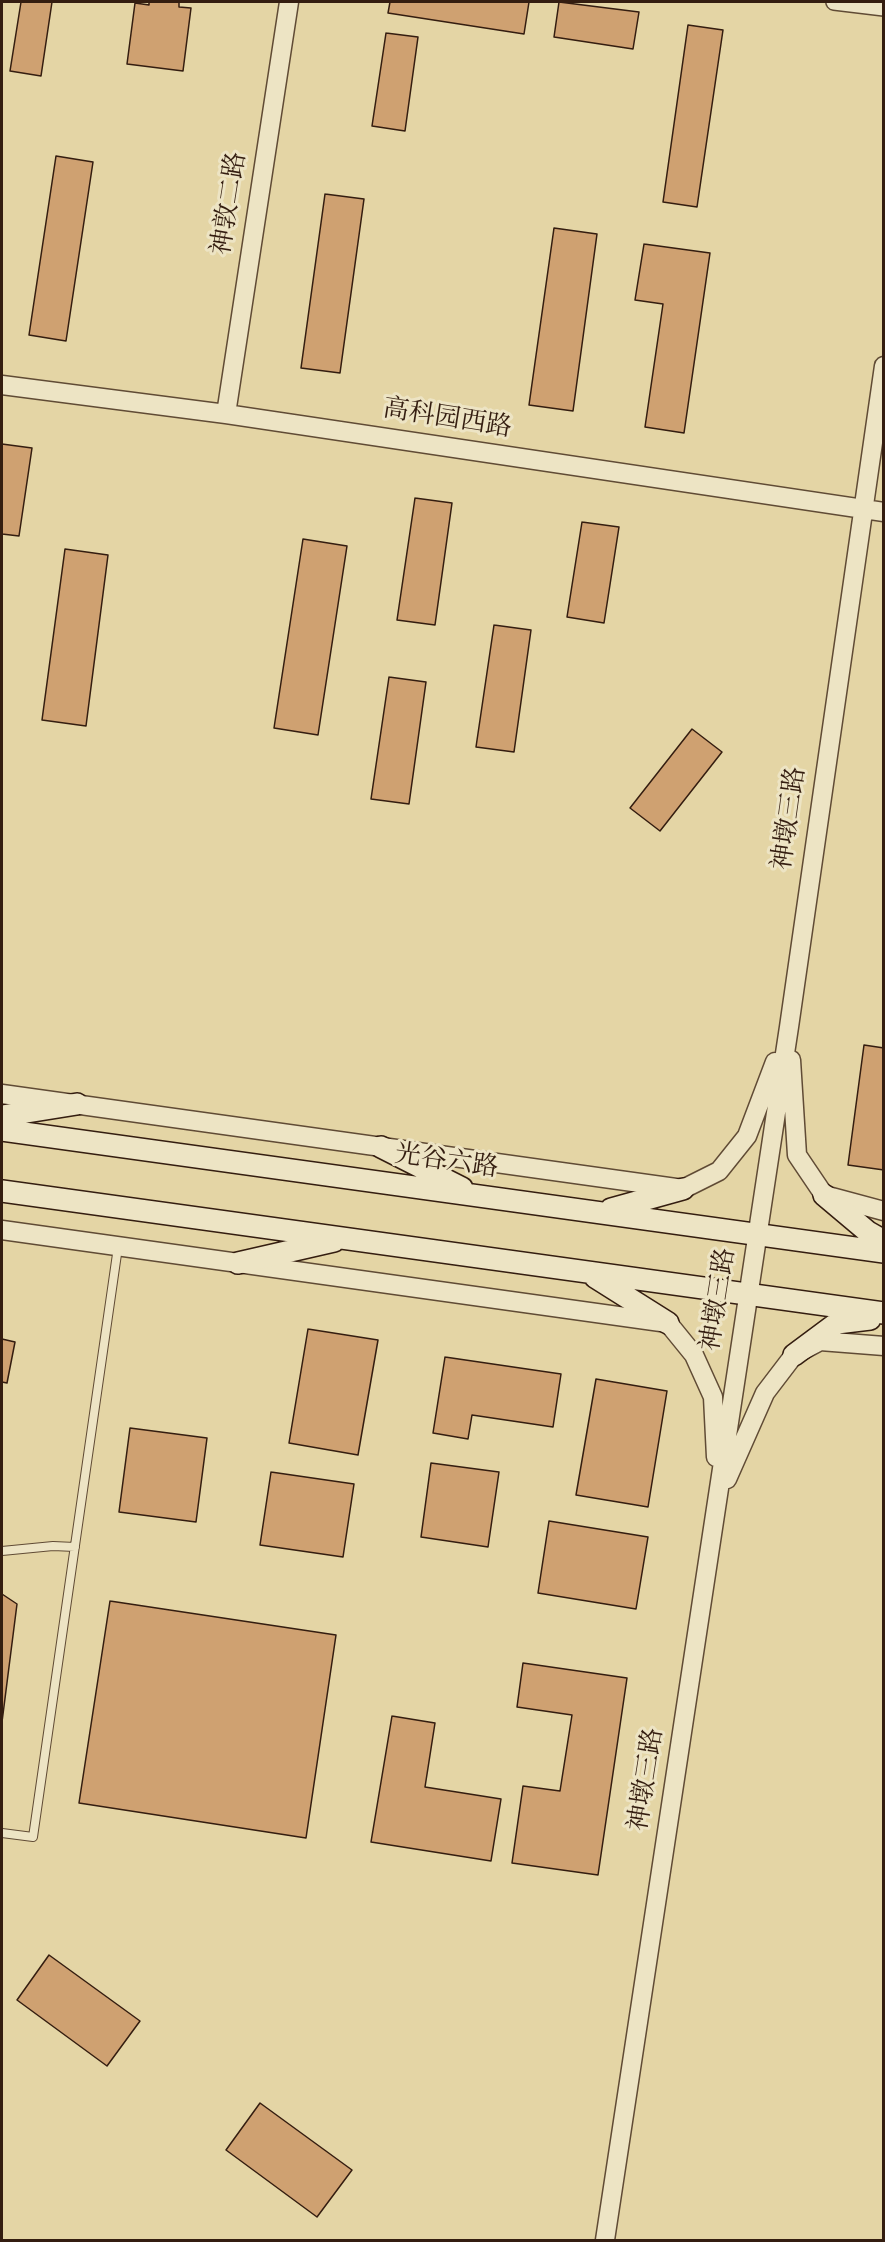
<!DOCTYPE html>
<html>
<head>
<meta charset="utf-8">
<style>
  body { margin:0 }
  #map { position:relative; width:885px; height:2242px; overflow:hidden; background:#e4d5a5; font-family:"Sorts Mill Goudy",serif }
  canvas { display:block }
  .frame { position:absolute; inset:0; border:3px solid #341d10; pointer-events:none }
</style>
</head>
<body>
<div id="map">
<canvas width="885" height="2242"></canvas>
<div class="frame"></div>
</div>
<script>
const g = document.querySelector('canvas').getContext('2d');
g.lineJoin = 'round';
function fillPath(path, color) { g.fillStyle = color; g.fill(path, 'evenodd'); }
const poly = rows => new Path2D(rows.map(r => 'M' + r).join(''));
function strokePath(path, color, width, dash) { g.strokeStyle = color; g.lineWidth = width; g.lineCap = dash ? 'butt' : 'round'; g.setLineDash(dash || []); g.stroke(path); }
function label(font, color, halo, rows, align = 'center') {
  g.font = font + ' "Sorts Mill Goudy","Noto Serif SC",serif'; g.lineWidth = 6; g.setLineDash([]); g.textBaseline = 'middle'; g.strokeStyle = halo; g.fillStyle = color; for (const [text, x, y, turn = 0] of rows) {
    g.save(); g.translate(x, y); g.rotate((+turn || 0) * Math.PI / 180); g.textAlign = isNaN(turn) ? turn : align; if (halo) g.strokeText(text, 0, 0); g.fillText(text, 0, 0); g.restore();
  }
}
const building = poly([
  [21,2,52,2,41,76,10,71,21,2],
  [149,2,179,2,179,7,191,8,183,71,127,64,135,3,149,5,149,2],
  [390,2,529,2,524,34,388,13,390,2],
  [559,2,639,12,633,49,554,37,559,2],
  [688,25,723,30,697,207,663,202,688,25],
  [386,33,418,37,405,131,372,126,386,33],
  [56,156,93,162,66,341,29,335,56,156],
  [325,194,364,199,340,373,301,368,325,194],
  [554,228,597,234,573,411,529,405,554,228],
  [644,244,710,253,684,433,645,427,663,304,635,300,644,244],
  [2,444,32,448,19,536,2,534,2,444],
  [415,498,452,503,435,625,397,620,415,498],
  [582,522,619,527,604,623,567,617,582,522],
  [303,539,347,546,318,735,274,728,303,539],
  [65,549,108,555,86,726,42,720,65,549],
  [494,625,531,630,514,752,476,747,494,625],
  [389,677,426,682,409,804,371,799,389,677],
  [692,729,722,752,660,831,630,808,692,729],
  [864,1045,884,1048,884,1170,848,1165,864,1045],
  [308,1329,378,1340,358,1455,289,1443,308,1329],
  [2,1339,15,1342,7,1383,2,1382,2,1339],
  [445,1357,561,1374,553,1427,472,1415,468,1439,433,1433,445,1357],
  [596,1379,667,1391,648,1507,576,1495,596,1379],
  [130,1428,207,1438,196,1522,119,1512,130,1428],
  [431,1463,499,1472,488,1547,421,1537,431,1463],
  [271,1472,354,1484,343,1557,260,1545,271,1472],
  [549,1521,648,1537,636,1609,538,1593,549,1521],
  [2,1594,17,1604,2,1722,2,1594],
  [110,1601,336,1635,306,1838,79,1803,110,1601],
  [523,1663,627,1678,598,1875,512,1863,523,1786,560,1791,572,1715,517,1707,523,1663],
  [392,1716,435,1723,425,1787,501,1799,491,1861,371,1842,392,1716],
  [49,1955,140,2021,107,2066,17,2000,49,1955],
  [260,2103,352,2170,317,2217,226,2150,260,2103]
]);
fillPath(building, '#cfa171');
strokePath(building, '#341d10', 1.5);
const service = poly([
  [2,1551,53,1546,75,1547],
  [2,1833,33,1837,118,1247]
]);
const minor = poly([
  [834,2,884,8]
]);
const tertiary = poly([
  [2,385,226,414,884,512],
  [226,414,289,2],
  [791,1060,797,1155,824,1195,884,1211],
  [2,1094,683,1189,719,1171,747,1136,775,1062],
  [2,1230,668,1323,694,1355,713,1397,716,1457],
  [727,1479,765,1393,794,1355,820,1341,884,1346],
  [605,2240,789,1027,884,366]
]);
const secondary = poly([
  [2,1116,77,1104],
  [2,1130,884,1252],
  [381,1147,462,1188],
  [2,1191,884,1313],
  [824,1195,868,1232,884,1241],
  [611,1209,683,1189],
  [238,1263,334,1241],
  [595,1277,668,1323],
  [794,1355,837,1323,870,1319]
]);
strokePath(service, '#604b35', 10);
strokePath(minor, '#604b35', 18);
strokePath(tertiary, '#604b35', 21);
strokePath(secondary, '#341d10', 24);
strokePath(service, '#ede4c4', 8);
strokePath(minor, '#ede4c4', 15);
strokePath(tertiary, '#ede4c4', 18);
strokePath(secondary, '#ede4c4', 21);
label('26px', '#341d10', '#ede4c4', [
  ["神敦二路",232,204,-81],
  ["高科园西路",447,421,9],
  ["神墩三路",792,819,-82],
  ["光谷六路",446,1164,8],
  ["神墩三路",721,1300,-81],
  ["神墩三路",649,1780,-81]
]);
</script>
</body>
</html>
